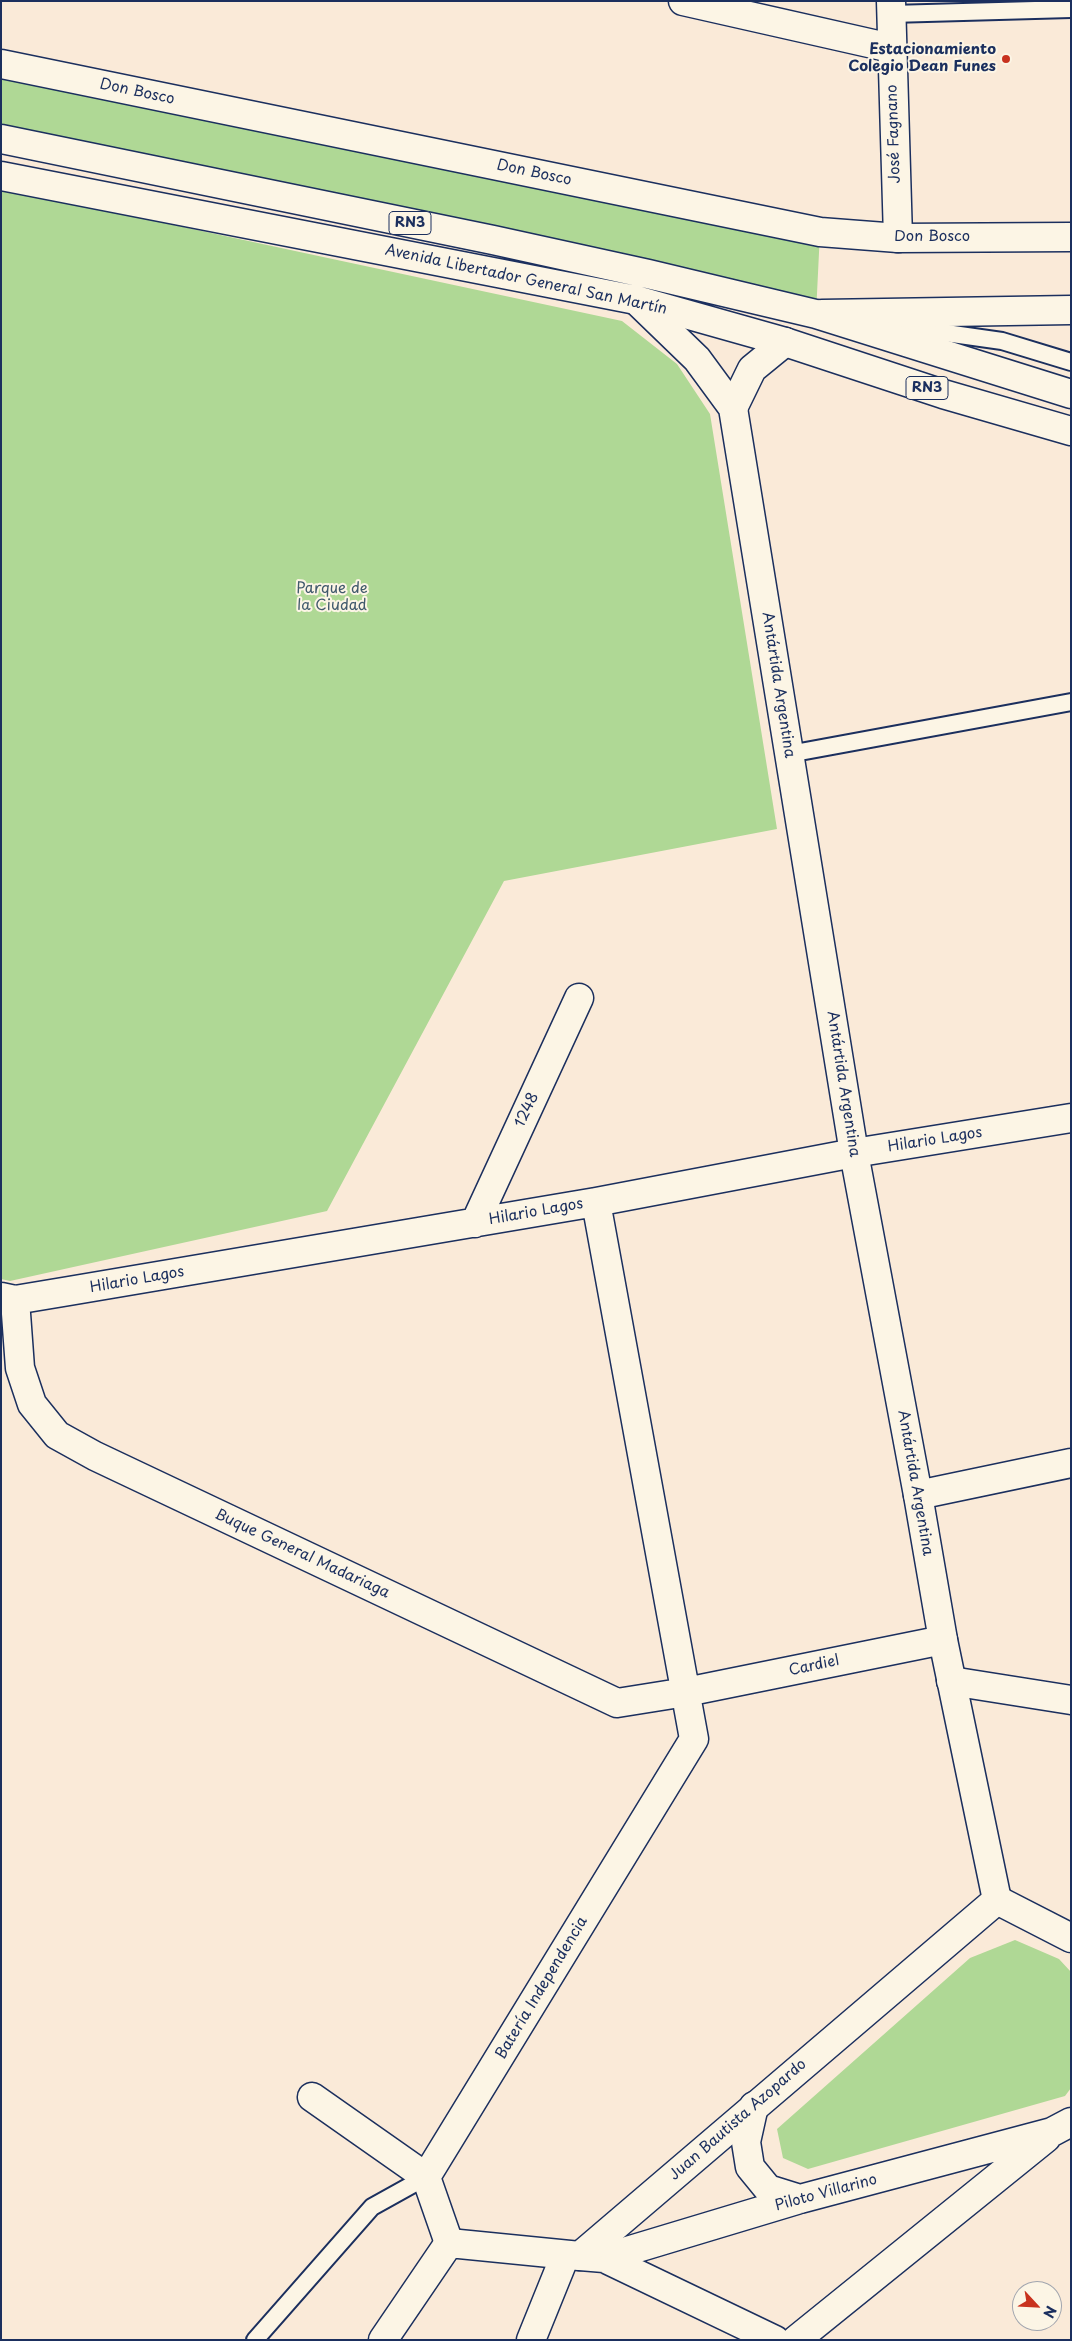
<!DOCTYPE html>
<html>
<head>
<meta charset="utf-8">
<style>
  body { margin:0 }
  #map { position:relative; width:1072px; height:2341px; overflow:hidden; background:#faead8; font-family:"Playpen Sans",sans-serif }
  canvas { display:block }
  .frame { position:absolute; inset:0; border:2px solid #1b2f5e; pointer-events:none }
  .north { position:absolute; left:1012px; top:2281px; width:50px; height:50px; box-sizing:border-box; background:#fcf5e5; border:1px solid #a2a6af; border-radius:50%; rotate:115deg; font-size:14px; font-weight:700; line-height:20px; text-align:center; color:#1b2f5e }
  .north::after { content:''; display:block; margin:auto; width:18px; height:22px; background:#c8321e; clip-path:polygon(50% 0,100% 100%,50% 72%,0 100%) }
</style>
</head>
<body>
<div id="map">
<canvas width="1072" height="2341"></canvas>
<div class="frame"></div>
<div class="north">N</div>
</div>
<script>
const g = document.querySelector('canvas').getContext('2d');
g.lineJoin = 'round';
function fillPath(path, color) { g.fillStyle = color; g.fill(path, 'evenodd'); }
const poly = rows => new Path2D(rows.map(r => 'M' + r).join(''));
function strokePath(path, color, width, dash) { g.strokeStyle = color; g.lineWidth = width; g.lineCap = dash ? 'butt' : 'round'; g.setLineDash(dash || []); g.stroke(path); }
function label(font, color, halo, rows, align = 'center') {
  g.font = font + ' "Playpen Sans",sans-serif'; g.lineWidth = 4; g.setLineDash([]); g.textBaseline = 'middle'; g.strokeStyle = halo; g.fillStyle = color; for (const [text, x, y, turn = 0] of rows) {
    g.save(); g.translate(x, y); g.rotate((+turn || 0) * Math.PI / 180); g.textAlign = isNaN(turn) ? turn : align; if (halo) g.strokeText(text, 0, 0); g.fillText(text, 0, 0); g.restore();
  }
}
fillPath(poly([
  [1,64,820,232,816,314,1,139],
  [1,188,622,321,677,364,710,414,777,829,504,881,327,1211,10,1281,1,1279],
  [1015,1940,1059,1959,1071,1972,1071,2088,1065,2096,808,2169,783,2158,777,2129,970,1958]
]), '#afd895');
const lane = poly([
  [891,14,1071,9],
  [882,324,1002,341,1071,362],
  [789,754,1071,702],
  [255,2340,372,2207,426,2177]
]);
const street = poly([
  [683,1,891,48],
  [891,1,898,238],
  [822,314,1071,310],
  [733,408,752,369,785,342],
  [475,1223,579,998],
  [1,1297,15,1300,69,1291,596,1202,854,1153,1071,1118],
  [15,1300,20,1368,32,1404,57,1435,95,1456,617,1703,686,1692,943,1640],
  [918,1495,1071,1463],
  [951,1681,1071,1700],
  [997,1900,1071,1938],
  [312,2097,426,2177],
  [754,2106,746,2142,750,2167,768,2189,800,2199],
  [449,2243,426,2177,694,1739,596,1202],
  [580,2256,604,2258,800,2199,1052,2132,1071,2122],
  [604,2258,775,2340],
  [531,2340,565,2256],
  [796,2340,1046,2138]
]);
const secondary = poly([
  [1,64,820,232,898,238,1071,237],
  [383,2340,449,2243,580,2256,997,1900,943,1640,918,1495,854,1153,733,408,697,359,636,300]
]);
const highway = poly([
  [1,139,493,240,648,274,816,314,1071,394],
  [1,176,636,300,785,342,943,394,1071,431]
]);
strokePath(lane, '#1b2f5e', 20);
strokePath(street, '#1b2f5e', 31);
strokePath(secondary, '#1b2f5e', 31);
strokePath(highway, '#1b2f5e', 31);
strokePath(lane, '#fcf5e5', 16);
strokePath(street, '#fcf5e5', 28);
strokePath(secondary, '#fcf5e5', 28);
strokePath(highway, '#fcf5e5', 28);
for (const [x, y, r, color] of [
  [1006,59,5,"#c8321e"]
]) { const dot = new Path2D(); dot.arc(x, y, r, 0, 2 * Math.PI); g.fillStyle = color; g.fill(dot); strokePath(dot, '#fcf5e5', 2); }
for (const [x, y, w] of [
  [410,223,42],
  [927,388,42]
]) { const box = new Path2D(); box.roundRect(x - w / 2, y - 11.5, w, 23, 4); g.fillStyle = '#fcf5e5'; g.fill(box); strokePath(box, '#1b2f5e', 1); }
label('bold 14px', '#1b2f5e', null, [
  ["RN3",410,223],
  ["RN3",927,388]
]);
label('bold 15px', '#1b2f5e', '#fcf5e5', [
  ["Estacionamiento",996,50],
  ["Colegio Dean Funes",996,67]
], 'right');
label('15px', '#1b2f5e', '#fcf5e5', [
  ["Don Bosco",137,92,12],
  ["José Fagnano",894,134,-92],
  ["Don Bosco",534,173,12],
  ["Don Bosco",932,237],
  ["Avenida Libertador General San Martín",526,280,12],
  ["Antártida Argentina",778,685,81],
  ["Antártida Argentina",843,1084,81],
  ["1248",527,1110,-65],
  ["Hilario Lagos",935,1140,-9],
  ["Hilario Lagos",536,1212,-10],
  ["Hilario Lagos",137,1280,-10],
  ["Antártida Argentina",915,1483,80],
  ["Buque General Madariaga",302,1554,25],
  ["Cardiel",814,1666,-12],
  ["Batería Independencia",542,1988,-59],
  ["Juan Bautista Azopardo",738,2120,-41],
  ["Piloto Villarino",826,2193,-15]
]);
label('15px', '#40596c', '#fcf5e5', [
  ["Parque de",332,589],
  ["la Ciudad",332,606]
]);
</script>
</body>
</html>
